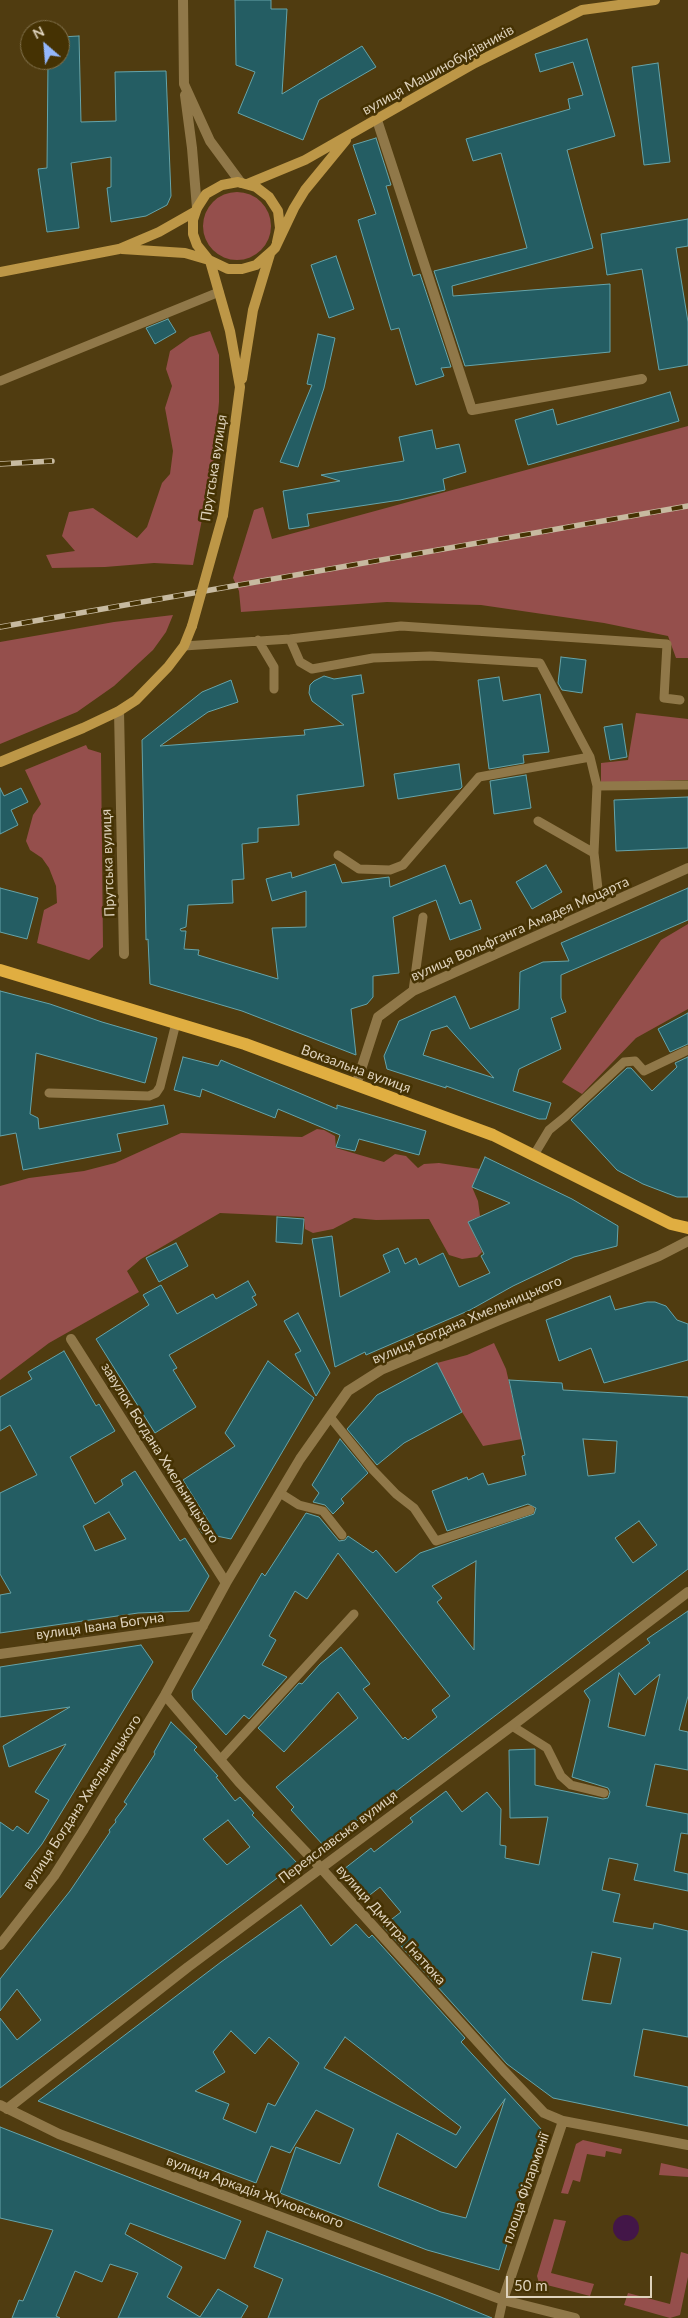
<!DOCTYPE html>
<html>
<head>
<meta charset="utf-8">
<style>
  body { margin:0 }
  #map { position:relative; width:688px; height:2318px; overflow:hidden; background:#503c10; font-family:Lato,sans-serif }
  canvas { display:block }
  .north { position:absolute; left:20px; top:20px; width:50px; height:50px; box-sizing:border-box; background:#453203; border:1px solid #82724d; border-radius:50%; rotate:333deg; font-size:14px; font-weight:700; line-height:20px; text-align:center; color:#ded2bc }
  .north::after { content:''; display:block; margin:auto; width:18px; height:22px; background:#93b7fd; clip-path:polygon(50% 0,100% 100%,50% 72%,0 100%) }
  .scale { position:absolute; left:506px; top:2276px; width:146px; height:22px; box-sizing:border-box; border:2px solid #ded2bc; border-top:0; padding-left:6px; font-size:15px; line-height:18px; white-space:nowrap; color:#ded2bc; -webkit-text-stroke:4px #453203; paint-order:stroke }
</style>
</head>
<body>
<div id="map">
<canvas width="688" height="2318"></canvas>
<div class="north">N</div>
<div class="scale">50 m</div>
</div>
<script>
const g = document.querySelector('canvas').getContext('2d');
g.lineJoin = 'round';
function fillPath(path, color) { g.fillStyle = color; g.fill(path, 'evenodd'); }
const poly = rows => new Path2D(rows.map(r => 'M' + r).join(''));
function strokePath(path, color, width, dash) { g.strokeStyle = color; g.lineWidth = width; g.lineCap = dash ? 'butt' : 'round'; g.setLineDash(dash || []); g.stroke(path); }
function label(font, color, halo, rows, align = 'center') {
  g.font = font + ' Lato,sans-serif'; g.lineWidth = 5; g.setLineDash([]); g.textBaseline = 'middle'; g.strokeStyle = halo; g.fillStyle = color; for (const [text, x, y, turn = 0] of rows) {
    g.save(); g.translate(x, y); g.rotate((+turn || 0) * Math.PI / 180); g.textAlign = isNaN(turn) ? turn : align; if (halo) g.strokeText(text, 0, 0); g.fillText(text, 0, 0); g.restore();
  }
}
fillPath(poly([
  '203 226a34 34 0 1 1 68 0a34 34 0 1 1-68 0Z',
  [210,331,219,355,219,402,214,458,193,565,154,563,105,567,52,568,46,555,75,551,62,536,69,512,93,508,137,538,147,527,162,483,170,474,173,451,165,408,172,386,166,369,170,351,190,337],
  [688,426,688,658,676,658,668,636,604,623,481,605,387,602,241,612,239,591,233,578,254,510,263,507,272,539],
  [173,615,166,632,153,650,114,686,77,712,0,744,0,642,114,622],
  [636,713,688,719,688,780,601,783,601,763,628,760],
  [86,745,88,749,101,753,103,947,89,960,37,943,44,910,57,903,56,886,49,868,42,858,30,850,26,841,33,815,41,804,25,770],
  [688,924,688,1009,636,1038,582,1094,562,1082,661,940],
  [317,1129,324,1130,335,1136,336,1148,384,1162,395,1154,406,1156,418,1168,424,1164,439,1163,480,1169,472,1187,478,1201,480,1216,468,1222,482,1252,477,1257,462,1259,449,1255,429,1219,376,1220,354,1218,333,1229,313,1233,305,1229,304,1217,220,1213,141,1259,127,1271,139,1292,49,1343,0,1380,0,1186,29,1178,84,1171,115,1163,181,1133,302,1137],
  [494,1343,506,1369,522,1439,483,1446,462,1412,437,1363,467,1355],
  [583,2140,622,2149,621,2154,606,2151,605,2157,587,2154,580,2182,573,2180,568,2194,561,2193,576,2144],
  [661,2163,688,2169,688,2177,659,2175],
  [554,2219,566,2221,551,2273,594,2284,590,2296,539,2283,537,2276],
  [681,2252,688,2254,688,2277,680,2315,670,2318,624,2305,628,2293,670,2304]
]), '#954f4c');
fillPath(poly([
  '613 2228a13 13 0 1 1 26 0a13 13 0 1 1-26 0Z'
]), '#431648');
const building = poly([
  [235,0,271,0,271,9,287,9,282,94,362,46,376,67,319,100,303,140,238,113,255,72,236,65,235,0],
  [79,36,81,122,116,121,115,72,166,71,171,196,167,205,146,216,111,222,107,188,111,187,111,157,71,163,79,228,47,232,38,169,47,168,48,60,60,60,60,37,79,36],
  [587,39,615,136,567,150,593,248,452,286,453,296,610,284,610,352,465,366,434,271,527,248,501,153,473,161,466,139,570,109,568,99,583,95,573,62,540,72,535,54,587,39],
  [658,63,670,162,644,165,632,67,658,63],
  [376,138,391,185,386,186,413,276,420,274,451,367,441,368,444,376,416,385,399,328,391,330,358,220,376,214,353,145,376,138],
  [688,219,688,246,676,248,688,322,688,365,659,370,642,269,607,275,601,234,688,219],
  [336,256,354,309,329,318,311,265,336,256],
  [168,319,176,332,155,344,146,328,168,319],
  [318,334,335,338,324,388,298,467,280,462,312,385,307,384,318,334],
  [670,392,679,421,528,465,515,420,553,409,557,425,670,392],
  [432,430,436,449,459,444,466,472,443,479,445,490,400,500,307,514,309,526,289,529,283,491,340,481,321,475,404,461,399,437,432,430],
  [561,657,586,660,582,693,562,690,558,683,561,657],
  [361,675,364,693,352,695,364,786,297,795,299,825,258,828,258,842,242,844,244,879,232,880,233,903,188,905,186,927,180,929,181,931,186,931,184,949,199,950,198,955,278,979,272,928,306,927,306,891,272,901,266,879,291,872,292,878,335,864,342,883,389,877,390,887,445,865,460,904,471,900,481,929,450,940,436,900,393,917,399,973,373,976,373,997,367,1004,351,1009,356,1055,242,1011,150,984,148,939,146,940,142,740,202,692,231,680,238,702,208,712,160,746,305,735,304,730,344,725,312,701,309,693,310,685,314,681,324,676,334,679,361,675],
  [499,677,503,701,540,694,549,752,523,755,524,763,489,769,478,680,499,677],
  [622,724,627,757,610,760,604,727,622,724],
  [459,764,462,787,460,789,398,799,394,774,459,764],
  [526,775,531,808,494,814,490,781,526,775],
  [0,788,4,796,21,788,28,802,11,810,18,825,0,834,0,788],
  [688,797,688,848,616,851,614,800,688,797],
  [546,865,562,892,532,909,516,882,546,865],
  [0,888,38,898,27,939,0,932,0,888],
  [688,888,688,920,561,975,561,998,566,1012,551,1018,561,1049,519,1069,513,1091,551,1103,546,1119,539,1119,446,1086,446,1088,387,1069,384,1056,399,1021,455,996,470,1029,519,1009,520,972,543,962,569,961,561,943,688,888],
  [447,1026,455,1035,494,1078,423,1055,431,1031,447,1026],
  [0,991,50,1004,102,1022,157,1038,145,1083,36,1053,30,1114,38,1118,39,1129,164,1105,168,1124,117,1134,121,1151,23,1170,16,1133,0,1136,0,991],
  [688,1013,688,1044,670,1052,658,1029,688,1013],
  [183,1057,218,1066,221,1060,337,1109,337,1105,426,1131,419,1155,359,1139,355,1151,336,1147,340,1135,278,1109,275,1118,202,1089,200,1097,174,1090,183,1057],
  [688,1057,688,1197,677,1197,643,1184,617,1170,571,1120,627,1068,631,1068,652,1091,677,1067,675,1063,688,1057],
  [485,1157,572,1199,618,1226,617,1246,574,1257,513,1286,470,1310,366,1355,365,1352,335,1367,312,1239,332,1236,340,1297,390,1272,383,1255,398,1248,405,1264,416,1258,419,1265,443,1253,459,1287,490,1273,481,1256,484,1254,468,1222,510,1203,472,1187,485,1157],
  [277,1217,304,1219,302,1244,276,1242,277,1217],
  [176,1243,188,1266,159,1282,146,1258,176,1243],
  [248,1281,256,1295,252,1297,257,1305,169,1355,177,1368,173,1370,196,1407,155,1433,96,1339,149,1305,143,1295,161,1285,177,1314,213,1294,216,1299,248,1281],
  [610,1296,615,1310,647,1302,655,1302,666,1306,677,1320,688,1324,688,1360,604,1383,591,1348,559,1361,546,1320,610,1296],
  [298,1313,330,1373,316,1396,295,1354,301,1351,284,1321,298,1313],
  [64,1351,96,1406,99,1404,115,1431,70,1457,95,1504,123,1485,121,1480,135,1471,180,1541,185,1538,209,1576,189,1611,138,1613,0,1633,0,1595,11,1593,0,1574,0,1493,37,1475,10,1425,0,1431,0,1397,32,1379,28,1372,64,1351],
  [109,1512,126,1539,95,1551,83,1526,109,1512],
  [268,1361,314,1398,231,1539,202,1533,199,1528,209,1522,183,1480,235,1446,225,1433,268,1361],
  [437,1363,462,1412,404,1443,377,1465,347,1429,377,1395,437,1363],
  [509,1380,562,1383,563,1390,688,1397,688,1569,324,1846,291,1810,294,1807,276,1787,358,1718,338,1692,284,1752,258,1728,299,1683,302,1684,320,1664,341,1647,370,1684,363,1689,403,1739,405,1737,408,1740,437,1717,432,1710,450,1696,338,1553,307,1599,295,1591,269,1636,276,1640,262,1665,287,1677,249,1719,244,1715,226,1735,193,1699,192,1691,262,1573,265,1576,306,1513,319,1517,339,1541,345,1540,348,1536,373,1553,376,1550,396,1573,420,1553,534,1514,536,1508,528,1504,447,1531,432,1491,467,1477,468,1480,483,1473,488,1485,526,1475,522,1456,525,1455,509,1380],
  [583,1439,617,1441,615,1473,588,1476,583,1439],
  [639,1521,657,1545,633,1563,615,1538,639,1521],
  [476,1561,475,1590,474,1650,437,1602,442,1598,432,1586,476,1561],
  [340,1439,368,1473,341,1499,344,1503,333,1514,325,1505,313,1502,319,1493,312,1485,340,1439],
  [688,1611,688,1696,679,1730,688,1732,688,1770,655,1764,646,1806,688,1814,688,1834,681,1833,674,1871,688,1874,688,1891,634,1880,638,1864,609,1858,602,1890,620,1894,613,1922,653,1929,654,1923,688,1931,688,2037,643,2029,634,2076,688,2087,688,2126,553,2098,507,2064,383,1926,401,1912,380,1887,366,1898,344,1869,371,1848,374,1852,413,1822,410,1818,446,1791,462,1812,487,1792,501,1809,500,1845,506,1846,505,1858,539,1865,548,1817,510,1818,509,1750,535,1749,535,1785,603,1799,608,1798,610,1792,608,1788,572,1777,590,1700,584,1691,650,1643,647,1639,688,1611],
  [619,1673,635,1695,660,1674,645,1736,608,1727,619,1673],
  [592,1952,621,1958,611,2004,582,2000,592,1952],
  [141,1645,153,1662,42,1844,0,1898,0,1822,13,1831,17,1826,28,1834,49,1800,35,1792,66,1744,9,1767,3,1746,70,1707,0,1717,0,1667,141,1645],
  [171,1722,197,1747,194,1750,218,1776,216,1777,235,1801,240,1797,254,1813,252,1815,297,1863,0,2088,0,2018,17,2040,41,2020,17,1989,0,2011,0,1979,70,1891,110,1832,109,1830,116,1822,115,1820,127,1804,124,1802,155,1754,154,1752,171,1722],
  [228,1820,250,1847,227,1865,203,1839,228,1820],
  [301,1905,331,1946,356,1924,369,1938,372,1935,465,2038,461,2042,542,2130,499,2270,427,2250,280,2193,296,2147,340,2164,354,2129,316,2110,290,2153,271,2146,256,2183,38,2101,221,1962,301,1905],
  [231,2031,255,2054,269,2037,299,2063,275,2106,268,2103,256,2133,223,2119,229,2104,195,2091,225,2072,213,2052,231,2031],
  [345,2037,461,2127,456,2135,324,2068,345,2037],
  [505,2099,466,2218,441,2212,379,2187,378,2185,397,2133,456,2168,505,2099],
  [0,2127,241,2221,225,2259,130,2223,125,2234,182,2267,167,2297,200,2317,218,2289,248,2306,241,2318,118,2318,138,2273,110,2264,102,2282,75,2271,56,2316,60,2318,12,2318,19,2300,23,2301,53,2230,0,2218,0,2127],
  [267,2231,441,2297,492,2318,268,2318,283,2279,254,2267,267,2231]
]);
fillPath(building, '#245d63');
strokePath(building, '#65a4aa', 1);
strokePath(poly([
  [0,381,219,292],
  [290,639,300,662,312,669,373,658,430,656,540,663,590,757],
  [258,640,274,667,274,689],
  [184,646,290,639,401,626,667,644,664,698,680,700],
  [597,786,688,785],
  [538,821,594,853],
  [338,855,359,869,390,870,403,865,479,777,590,757,597,786,594,853,600,907],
  [413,991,423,917],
  [49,1093,149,1096,156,1093,160,1087,176,1023],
  [534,1155,549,1130,565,1117,624,1062,635,1061,644,1071,688,1050],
  [330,1417,373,1470,396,1494,414,1508,436,1541,530,1510],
  [280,1493,299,1505,323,1511,342,1535],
  [512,1726,547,1748,561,1776,571,1785,604,1793],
  [220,1760,354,1614],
  [499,2318,503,2300]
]), '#907849', 9);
strokePath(poly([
  [183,0,184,84,210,141,241,183],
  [185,95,192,148,197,208],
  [377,120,472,410,642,379],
  [119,711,124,954],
  [356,1085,378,1017,413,991,688,868],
  [71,1339,226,1583],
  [0,1654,203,1626],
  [165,1695,239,1782,320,1867,504,2071,544,2113,563,2121],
  [0,1945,54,1876,84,1829,165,1695,226,1583,300,1459,348,1391,381,1370,502,1319,659,1256,688,1241],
  [0,2105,59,2134,503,2300],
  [7,2109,188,1967,512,1726,688,1592],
  [575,2318,503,2300,563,2121,688,2145]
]), '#907849', 10);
strokePath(poly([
  [247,184,305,160,475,63,582,10,655,0],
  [277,242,280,228,278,211,269,197,256,187,238,182,222,185,206,194,197,208,193,220,193,234,197,245,209,260,228,269,242,269,256,265,272,251,275,248,294,208,305,190,346,140],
  [122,249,185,253,209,260],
  [210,261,230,331,240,387,223,515],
  [0,272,119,249,159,232,196,211],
  [242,379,253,310,270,254],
  [0,762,83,728,119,711,136,700,168,667,184,646,192,626]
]), '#bd9747', 10);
strokePath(poly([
  [0,970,245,1044,493,1135,671,1224,688,1228]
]), '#e0ae41', 12);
const rail = poly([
  [0,464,52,461],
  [0,627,688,506]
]);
strokePath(rail, '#c7baa0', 5.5);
strokePath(rail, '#453203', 4, [11]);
strokePath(poly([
  [192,626,223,515]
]), '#bd9747', 10);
label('14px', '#ded2bc', '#453203', [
  ["вулиця Машинобудівників",438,70,-29],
  ["Прутська вулиця",214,468,-81],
  ["Прутська вулиця",108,863,-92],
  ["вулиця Вольфганга Амадея Моцарта",520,929,-24],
  ["Вокзальна вулиця",356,1069,20],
  ["вулиця Богдана Хмельницького",467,1320,-23],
  ["завулок Богдана Хмельницького",160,1453,58],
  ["вулиця Івана Богуна",100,1626,-8],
  ["вулиця Богдана Хмельницького",82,1802,-57],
  ["Переяславська вулиця",338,1837,-37],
  ["вулиця Дмитра Гнатюка",391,1925,48],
  ["площа Філармонії",526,2188,-71],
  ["вулиця Аркадія Жуковського",255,2192,20]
]);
</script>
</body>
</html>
